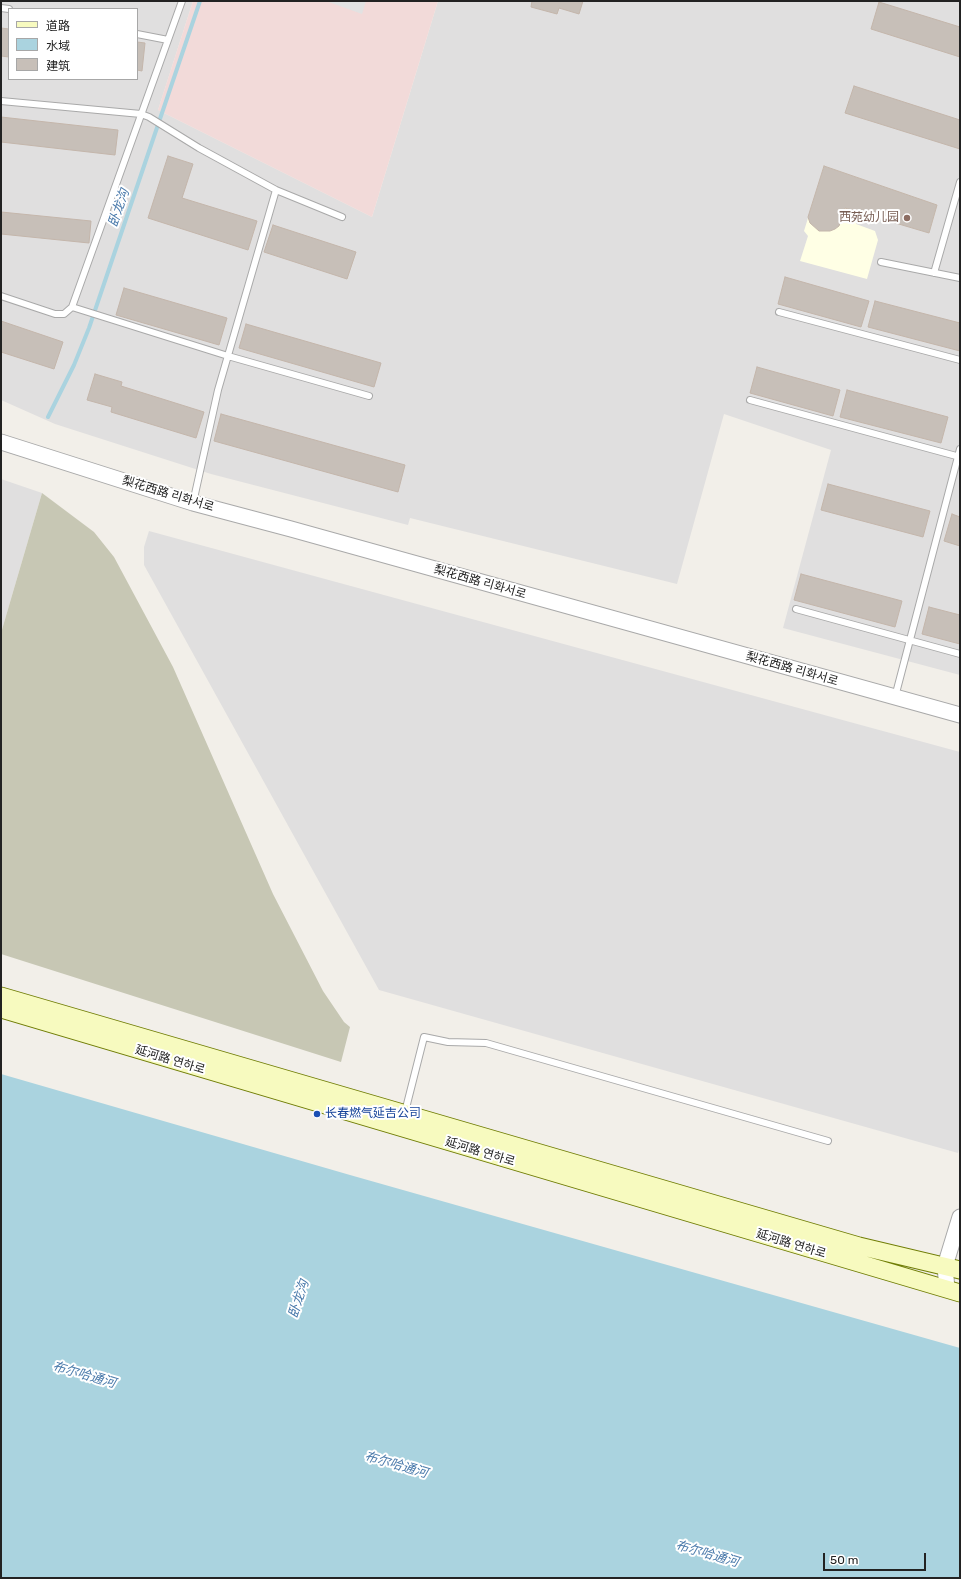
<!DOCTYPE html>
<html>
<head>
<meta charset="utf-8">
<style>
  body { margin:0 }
  #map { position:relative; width:961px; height:1579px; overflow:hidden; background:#f2efe9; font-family:Rubik,"Noto Sans SC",sans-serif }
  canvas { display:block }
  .frame { position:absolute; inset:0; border:2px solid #222; pointer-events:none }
  .legend { position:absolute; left:8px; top:8px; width:130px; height:72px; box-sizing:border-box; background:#fff; border:1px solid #a7a7a7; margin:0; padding:5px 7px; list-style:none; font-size:12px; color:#222 }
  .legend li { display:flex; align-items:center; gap:8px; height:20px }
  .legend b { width:20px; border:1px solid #a7a7a7 }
  .scale { position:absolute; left:823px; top:1553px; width:103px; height:18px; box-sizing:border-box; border:2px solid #222; border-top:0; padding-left:5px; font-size:12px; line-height:14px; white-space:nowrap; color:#222; -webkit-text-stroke:3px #fff; paint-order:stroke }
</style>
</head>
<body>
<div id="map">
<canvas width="961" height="1579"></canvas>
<div class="frame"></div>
<ul class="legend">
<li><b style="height:5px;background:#f7fabf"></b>道路</li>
<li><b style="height:11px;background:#aad3df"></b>水域</li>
<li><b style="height:11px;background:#c7bfb8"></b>建筑</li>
</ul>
<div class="scale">50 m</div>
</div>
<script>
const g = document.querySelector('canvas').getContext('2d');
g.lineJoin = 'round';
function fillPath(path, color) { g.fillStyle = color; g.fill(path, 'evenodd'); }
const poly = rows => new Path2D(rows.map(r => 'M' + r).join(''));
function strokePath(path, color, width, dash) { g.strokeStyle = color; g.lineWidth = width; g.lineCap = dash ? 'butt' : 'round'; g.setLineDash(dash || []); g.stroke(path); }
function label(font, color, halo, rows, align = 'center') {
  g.font = font + ' Rubik,"Noto Sans SC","Noto Sans KR",sans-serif'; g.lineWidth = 4; g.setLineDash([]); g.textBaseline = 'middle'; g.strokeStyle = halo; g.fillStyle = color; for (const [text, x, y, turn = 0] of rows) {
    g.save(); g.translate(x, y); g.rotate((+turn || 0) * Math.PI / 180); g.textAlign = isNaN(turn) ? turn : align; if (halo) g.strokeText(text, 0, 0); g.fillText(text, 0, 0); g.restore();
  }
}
fillPath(poly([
  [1,1,193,1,158,110,372,217,438,1,960,1,960,675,783,628,831,450,724,414,677,584,410,518,408,525,211,474,55,424,1,400],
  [9,9,137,9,137,79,9,79],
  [1,479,42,493,1,633],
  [149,531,960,752,960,1146,958,1153,379,990,144,565,144,547]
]), '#e0dfdf');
fillPath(poly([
  [193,1,438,1,372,217,158,110]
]), '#f2dad9');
fillPath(poly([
  [824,166,937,205,929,233,860,212,856,224,875,231,878,240,867,279,800,261,808,236,804,231]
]), '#ffffe5');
fillPath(poly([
  [42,493,94,532,114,557,173,667,273,894,323,991,344,1022,350,1027,341,1062,1,954,1,633]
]), '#c7c7b4');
fillPath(poly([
  [326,1,366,1,362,14]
]), '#e2e2e2');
fillPath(poly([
  [1,1074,350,1175,960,1348,960,1578,1,1578]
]), '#aad3df');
strokePath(poly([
  [48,417,74,365,89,328,200,1]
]), '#aad3df', 4);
const building = poly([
  [532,1,583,1,579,14,559,8,557,14,531,7,532,1],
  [879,2,960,27,960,57,871,29,879,2],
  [1,28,9,29,9,57,1,56,1,28],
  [137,42,145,43,142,71,137,70,137,42],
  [854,86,960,120,960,149,845,113,854,86],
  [1,117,118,130,115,155,1,142,1,117],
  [168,156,193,164,182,198,257,221,248,250,148,218,168,156],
  [824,166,937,205,929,233,845,208,839,226,835,229,830,231,819,231,810,223,808,217,824,166],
  [1,212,91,221,89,243,1,234,1,212],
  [273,225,356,252,347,279,264,252,273,225],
  [785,277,869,301,861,327,778,304,785,277],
  [124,288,227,318,219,345,116,315,124,288],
  [875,301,960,323,960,351,868,327,875,301],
  [1,321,63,342,54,369,1,352,1,321],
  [246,324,381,363,374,387,239,348,246,324],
  [757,367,840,390,833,416,750,393,757,367],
  [95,374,122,382,121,386,204,412,196,438,111,412,112,407,87,400,95,374],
  [847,390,948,417,941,443,840,417,847,390],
  [221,414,405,465,398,492,214,441,221,414],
  [828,484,930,511,923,537,821,510,828,484],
  [952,514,960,517,960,546,944,541,952,514],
  [801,574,902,601,895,627,794,600,801,574],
  [929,607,960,615,960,644,922,634,929,607]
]);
fillPath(building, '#c7bfb8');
strokePath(building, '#c4b6ab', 1);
const service = poly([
  [1,8,9,9],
  [137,34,168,40],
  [1,101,141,114,149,117,199,148,276,190,342,217],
  [881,262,960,278],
  [934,273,960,182],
  [1,296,55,314,64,314,72,307,182,1],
  [72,307,228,356,369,396],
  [779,312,960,360],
  [750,400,960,457],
  [193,503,218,390,276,190],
  [796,609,960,654],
  [895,697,960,449],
  [405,1112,424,1037,448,1042,486,1043,828,1141]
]);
const tertiary = poly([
  [1,442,193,503,291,529,960,715],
  [947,1289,945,1266,960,1217]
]);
const secondary = poly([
  [1,996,859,1246,960,1270],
  [1,1009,960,1293]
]);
strokePath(service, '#a9a9a9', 8);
strokePath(tertiary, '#a9a9a9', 17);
strokePath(secondary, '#707d05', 19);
strokePath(service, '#fff', 6);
strokePath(tertiary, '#fff', 15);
strokePath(secondary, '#f7fabf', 17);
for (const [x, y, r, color] of [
  [907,218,4,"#8d6e63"],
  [317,1114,4,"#1a4fb4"]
]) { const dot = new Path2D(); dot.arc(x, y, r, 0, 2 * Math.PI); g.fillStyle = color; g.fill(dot); strokePath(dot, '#fff', 1.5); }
label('12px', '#785e54', '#fff', [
  ["西苑幼儿园",899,218]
], 'right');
label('12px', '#222', '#fff', [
  ["梨花西路 리화서로",168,494,17],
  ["梨花西路 리화서로",480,582,16],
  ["梨花西路 리화서로",792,669,16],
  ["延河路 연하로",170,1060,17],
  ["延河路 연하로",480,1152,17],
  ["延河路 연하로",791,1244,17]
]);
label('12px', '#164399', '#fff', [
  ["长春燃气延吉公司",325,1114]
], 'left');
label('italic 13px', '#4a7aab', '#fff', [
  ["卧龙沟",119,208,-71],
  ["卧龙沟",299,1299,-72],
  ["布尔哈通河",84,1375,16],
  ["布尔哈通河",396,1465,16],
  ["布尔哈通河",707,1554,16]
]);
</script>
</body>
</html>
